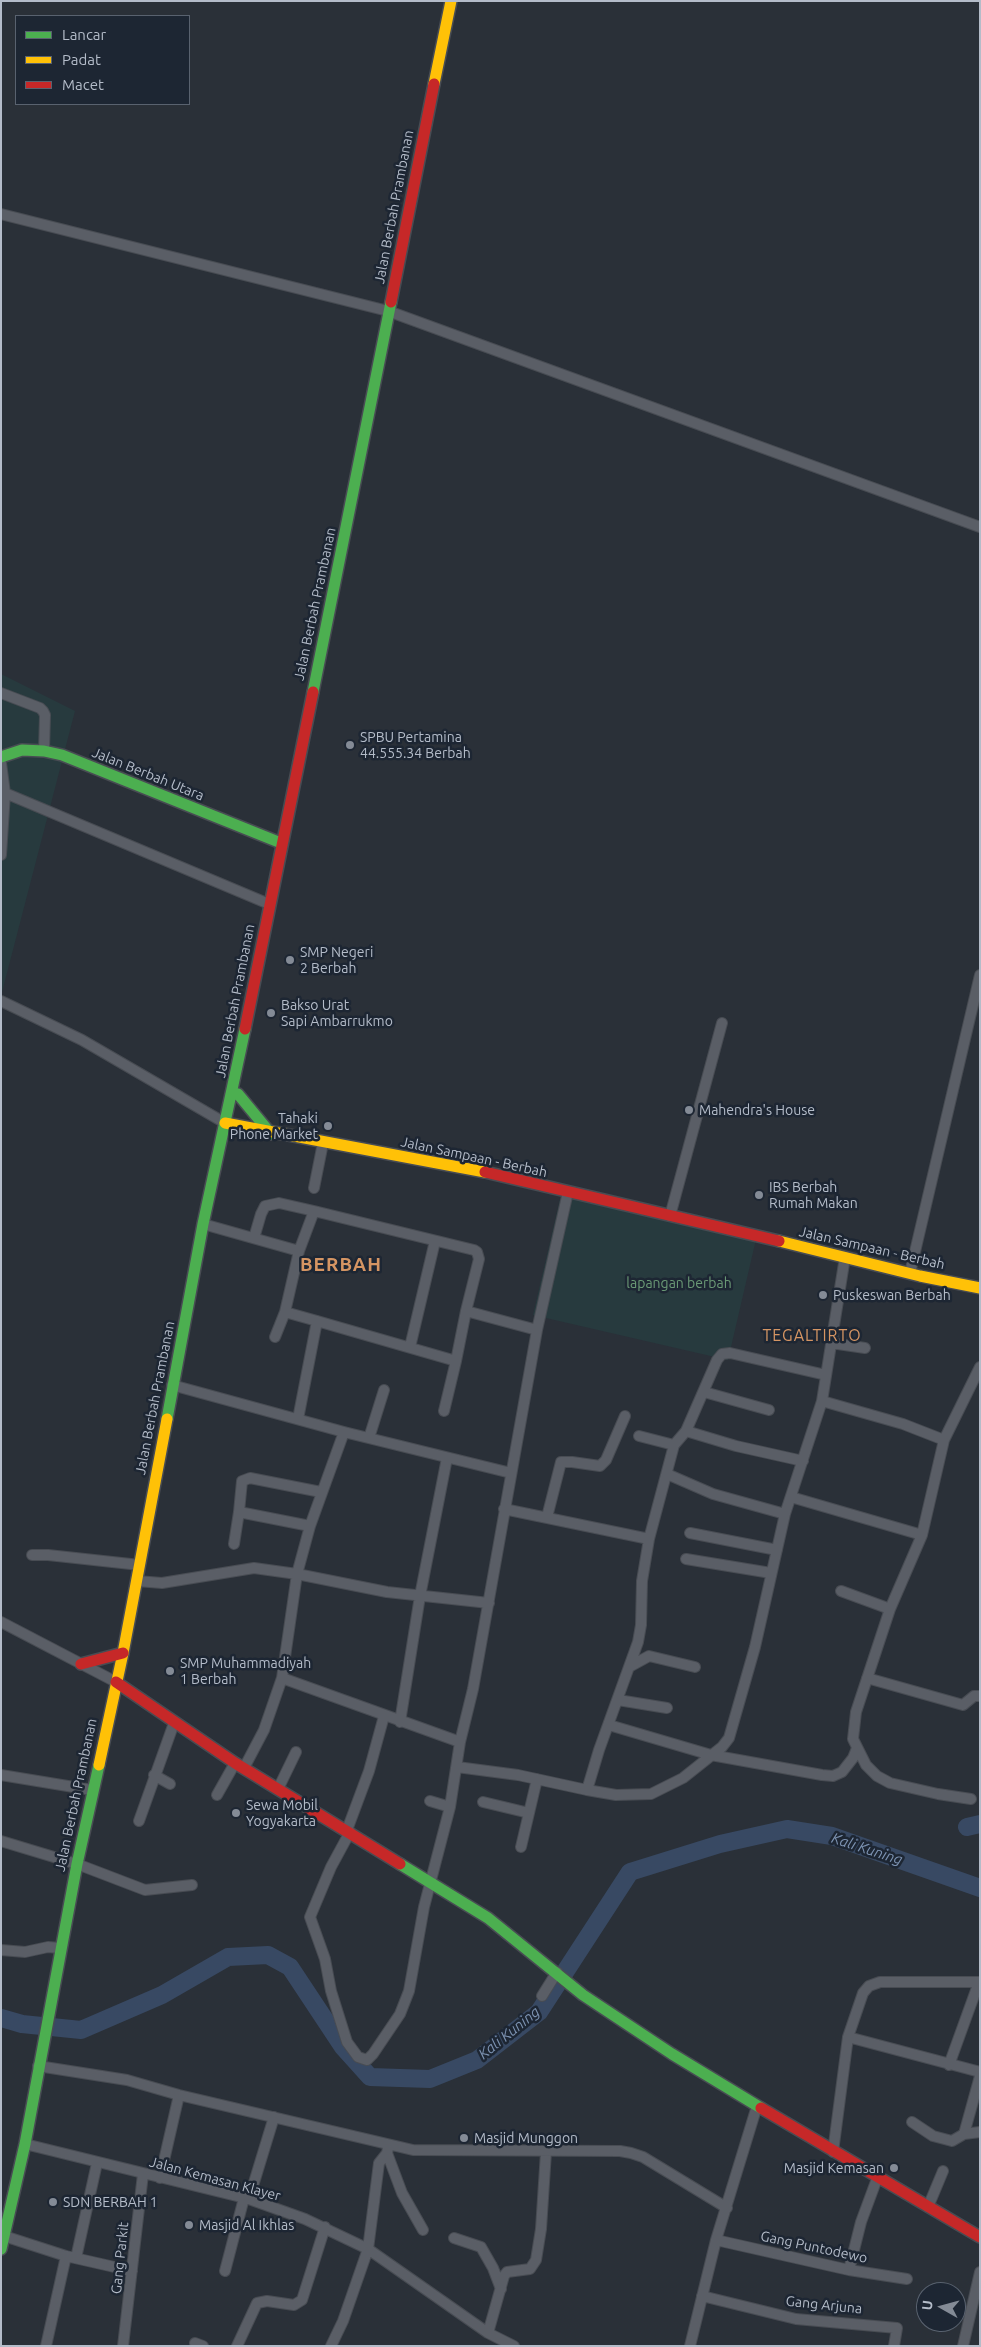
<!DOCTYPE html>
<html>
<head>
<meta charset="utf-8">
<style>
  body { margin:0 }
  #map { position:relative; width:981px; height:2347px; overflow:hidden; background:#2a3038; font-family:Ubuntu,sans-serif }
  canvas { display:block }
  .frame { position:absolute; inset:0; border:2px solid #b4bcc9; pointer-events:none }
  .legend { position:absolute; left:15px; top:15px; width:175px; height:90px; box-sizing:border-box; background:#1d2633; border:1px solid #59626f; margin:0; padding:6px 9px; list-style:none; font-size:15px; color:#b4bcc9 }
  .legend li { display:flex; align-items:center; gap:10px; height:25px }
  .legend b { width:25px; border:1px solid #59626f }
  .north { position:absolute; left:916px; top:2282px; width:50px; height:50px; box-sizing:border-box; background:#1d2633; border:1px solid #59626f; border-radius:50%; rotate:277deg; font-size:14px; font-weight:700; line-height:20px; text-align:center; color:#b4bcc9 }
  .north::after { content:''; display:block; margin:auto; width:18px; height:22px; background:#848b96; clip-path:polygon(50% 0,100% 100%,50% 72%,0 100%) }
</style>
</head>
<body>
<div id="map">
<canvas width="981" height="2347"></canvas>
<div class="frame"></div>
<ul class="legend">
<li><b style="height:6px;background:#4caf50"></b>Lancar</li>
<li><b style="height:6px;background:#ffc107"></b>Padat</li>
<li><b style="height:6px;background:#c62828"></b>Macet</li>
</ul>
<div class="north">U</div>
</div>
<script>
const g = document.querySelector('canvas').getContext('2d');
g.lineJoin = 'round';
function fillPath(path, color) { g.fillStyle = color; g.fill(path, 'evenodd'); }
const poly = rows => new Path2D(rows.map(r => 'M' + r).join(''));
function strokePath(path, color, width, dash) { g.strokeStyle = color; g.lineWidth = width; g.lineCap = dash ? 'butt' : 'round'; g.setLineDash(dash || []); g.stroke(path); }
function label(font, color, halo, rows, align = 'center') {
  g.font = font + ' Ubuntu,sans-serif'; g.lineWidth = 5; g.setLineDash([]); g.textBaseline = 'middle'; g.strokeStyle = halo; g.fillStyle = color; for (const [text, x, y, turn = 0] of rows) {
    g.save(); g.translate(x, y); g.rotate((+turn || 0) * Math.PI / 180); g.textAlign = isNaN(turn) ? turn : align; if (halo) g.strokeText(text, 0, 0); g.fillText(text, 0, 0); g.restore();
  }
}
fillPath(poly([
  [1,674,75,711,1,996],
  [562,1190,757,1235,728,1360,533,1315]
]), '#273a3e');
strokePath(poly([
  [967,1827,980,1824],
  [1,2018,22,2024,81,2030,162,1995,228,1957,268,1955,290,1967,343,2047,370,2077,430,2079,477,2060,539,2012,630,1872,720,1844,787,1829,832,1836,980,1888]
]), '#384963', 18);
const street = poly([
  [1,214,388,311,980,527],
  [1,693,40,708,43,711,45,715,44,751],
  [1,763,5,793,1,855],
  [5,793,269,904],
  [1,1001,82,1040,225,1123],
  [314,1188,323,1143],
  [670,1216,722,1023],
  [203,1224,299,1251,314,1211,474,1250,477,1252,479,1259,466,1311,537,1330],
  [254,1238,261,1214,265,1206,279,1203,314,1211],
  [910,1273,980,975],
  [285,1312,317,1321],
  [275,1337,285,1312,299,1251],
  [831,1343,865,1348],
  [410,1347,435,1241],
  [172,1385,344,1432,511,1473],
  [704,1392,769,1410],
  [822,1401,903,1424,944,1440],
  [444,1411,456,1361],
  [298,1419,317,1321,456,1361,466,1311],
  [686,1431,736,1446,803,1461],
  [639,1436,674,1445],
  [369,1438,384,1390],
  [667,1474,713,1494,785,1514],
  [791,1497,922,1535],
  [504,1509,649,1539],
  [547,1517,561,1462,572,1462,600,1466,606,1460,625,1416],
  [310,1526,239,1512,242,1481,250,1478,321,1492],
  [690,1533,777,1550],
  [234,1544,239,1512],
  [32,1555,48,1555,140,1565],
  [686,1559,771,1573],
  [137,1581,162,1583,254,1568,297,1574,387,1592,489,1603],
  [841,1591,890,1609],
  [1,1622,116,1682],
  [629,1667,649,1656,695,1667],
  [282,1678,460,1742],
  [867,1678,963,1705,974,1696,980,1696],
  [618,1700,667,1708],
  [400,1722,420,1596,447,1458],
  [609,1725,711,1755,822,1775,833,1776,842,1772,853,1758,857,1748],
  [457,1767,518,1775,587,1790,599,1750,638,1642,641,1625,642,1581,649,1539,674,1445,686,1431,717,1360,722,1354,730,1353,826,1375],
  [244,1768,264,1730,282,1678,297,1574,310,1526,344,1432],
  [1,1775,92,1790],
  [154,1775,170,1784],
  [278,1789,296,1752],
  [587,1790,616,1795,651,1794,683,1778,722,1747,729,1738,755,1647,785,1514,822,1401,845,1257],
  [217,1795,235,1763],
  [971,1799,938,1794,890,1783,877,1776,866,1765,853,1739,856,1712,890,1609,922,1535,944,1440,980,1367],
  [430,1801,450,1807],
  [483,1802,529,1813],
  [139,1821,174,1723],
  [347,1830,369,1771,384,1716],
  [350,1832,331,1867,310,1917,325,1959,331,1991,347,2042,358,2057,367,2060,373,2054,400,2014,409,1991,424,1907,450,1807,460,1742,473,1689,537,1330,568,1192],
  [1,1841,77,1864,145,1890,192,1885],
  [521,1847,537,1779],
  [1,1950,25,1952,48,1947,60,1948],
  [542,1996,557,1972],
  [848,2037,980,2072],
  [949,2065,979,1982],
  [38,2066,127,2080,179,2095,413,2150,620,2151,631,2153,643,2157,727,2208],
  [912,2122,933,2136,952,2141,964,2134,980,2132],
  [964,2134,980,2076],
  [25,2144,249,2199,305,2219,368,2249,488,2333,514,2346],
  [388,2148,387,2153,402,2193,423,2230],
  [833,2152,848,2037,863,1993,869,1986,880,1982,980,1982],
  [160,2178,179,2095],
  [249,2199,274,2117],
  [928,2207,943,2171],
  [4,2236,66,2256,132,2271],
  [454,2238,481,2247,493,2268,501,2289],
  [716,2240,849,2270,907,2279],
  [76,2258,97,2163],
  [849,2270,861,2222,878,2176],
  [225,2271,244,2198],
  [702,2296,796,2319,897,2328,894,2346],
  [488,2333,504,2276,507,2272,530,2269,536,2260,541,2229,546,2152],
  [195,2343,203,2346],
  [46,2346,66,2256],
  [123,2346,143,2174],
  [237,2346,257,2303,267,2301,294,2305,302,2300,325,2227],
  [331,2346,343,2321,368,2249,379,2163,387,2153],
  [690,2346,716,2240,757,2106],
  [963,2346,980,2272]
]);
const fast = poly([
  [313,692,391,302],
  [1,757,22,750,44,751,62,755,281,843],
  [232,1093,238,1094,271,1134],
  [167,1419,203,1224,245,1029],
  [400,1864,488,1918,583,1995,672,2054,761,2108],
  [1,2249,25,2144,77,1864,99,1765]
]);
const slow = poly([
  [434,84,451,1],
  [225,1123,485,1172],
  [779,1241,920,1276,980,1288],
  [99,1765,123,1653,167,1419]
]);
const jam = poly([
  [391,302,434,84],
  [245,1029,313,692],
  [485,1172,779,1241],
  [81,1664,123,1653],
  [116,1682,235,1763,400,1864],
  [761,2108,980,2237]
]);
strokePath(street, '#484c53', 12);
strokePath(fast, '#484c53', 14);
strokePath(slow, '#484c53', 14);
strokePath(jam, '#484c53', 14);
strokePath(street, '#5a5e66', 10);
strokePath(fast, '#4caf50', 11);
strokePath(slow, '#ffc107', 11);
strokePath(jam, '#c62828', 11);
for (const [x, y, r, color] of [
  [350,745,5,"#848b96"],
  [290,960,5,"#848b96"],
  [271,1013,5,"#848b96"],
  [689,1110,5,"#848b96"],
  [328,1126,5,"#848b96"],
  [759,1195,5,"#848b96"],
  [823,1295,5,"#848b96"],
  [170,1671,5,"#848b96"],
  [236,1813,5,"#848b96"],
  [464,2138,5,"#848b96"],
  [894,2168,5,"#848b96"],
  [53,2202,5,"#848b96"],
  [189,2225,5,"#848b96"]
]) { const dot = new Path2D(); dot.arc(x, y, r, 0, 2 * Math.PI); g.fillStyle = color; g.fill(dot); strokePath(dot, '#1d2633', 2); }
label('14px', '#b4bcc9', '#1d2633', [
  ["Jalan Berbah Prambanan",394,207,-79],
  ["Jalan Berbah Prambanan",315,604,-78],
  ["Jalan Berbah Utara",148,774,22],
  ["Jalan Berbah Prambanan",235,1001,-79],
  ["Jalan Sampaan - Berbah",474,1157,12],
  ["Jalan Sampaan - Berbah",872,1248,13],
  ["Jalan Berbah Prambanan",155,1398,-79],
  ["Jalan Berbah Prambanan",76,1795,-78],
  ["Jalan Kemasan Klayer",215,2179,15],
  ["Gang Puntodewo",814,2247,12],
  ["Gang Parkit",120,2258,-84],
  ["Gang Arjuna",824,2305,6]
]);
label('14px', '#b4bcc9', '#1d2633', [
  ["SPBU Pertamina",360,737],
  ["44.555.34 Berbah",360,753],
  ["SMP Negeri",300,952],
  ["2 Berbah",300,968],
  ["Bakso Urat",281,1005],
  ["Sapi Ambarrukmo",281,1021],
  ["Mahendra's House",699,1110],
  ["Tahaki",318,1118,"right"],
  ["Phone Market",318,1134,"right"],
  ["IBS Berbah",769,1187],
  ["Rumah Makan",769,1203],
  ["Puskeswan Berbah",833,1295],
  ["SMP Muhammadiyah",180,1663],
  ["1 Berbah",180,1679],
  ["Sewa Mobil",246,1805],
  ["Yogyakarta",246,1821],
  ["Masjid Munggon",474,2138],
  ["Masjid Kemasan",884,2168,"right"],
  ["SDN BERBAH 1",63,2202],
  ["Masjid Al Ikhlas",199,2225]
], 'left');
label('14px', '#6b9a76', '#1d2633', [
  ["lapangan berbah",679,1283]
]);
label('italic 15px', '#7c92b1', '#1d2633', [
  ["Kali Kuning",867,1849,18],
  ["Kali Kuning",509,2033,-39]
]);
g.letterSpacing = '1px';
label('16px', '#d59563', '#1d2633', [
  ["TEGALTIRTO",812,1336]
]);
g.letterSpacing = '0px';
g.letterSpacing = '1px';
label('bold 19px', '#d59563', '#1d2633', [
  ["BERBAH",341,1265]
]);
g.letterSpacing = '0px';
</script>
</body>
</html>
